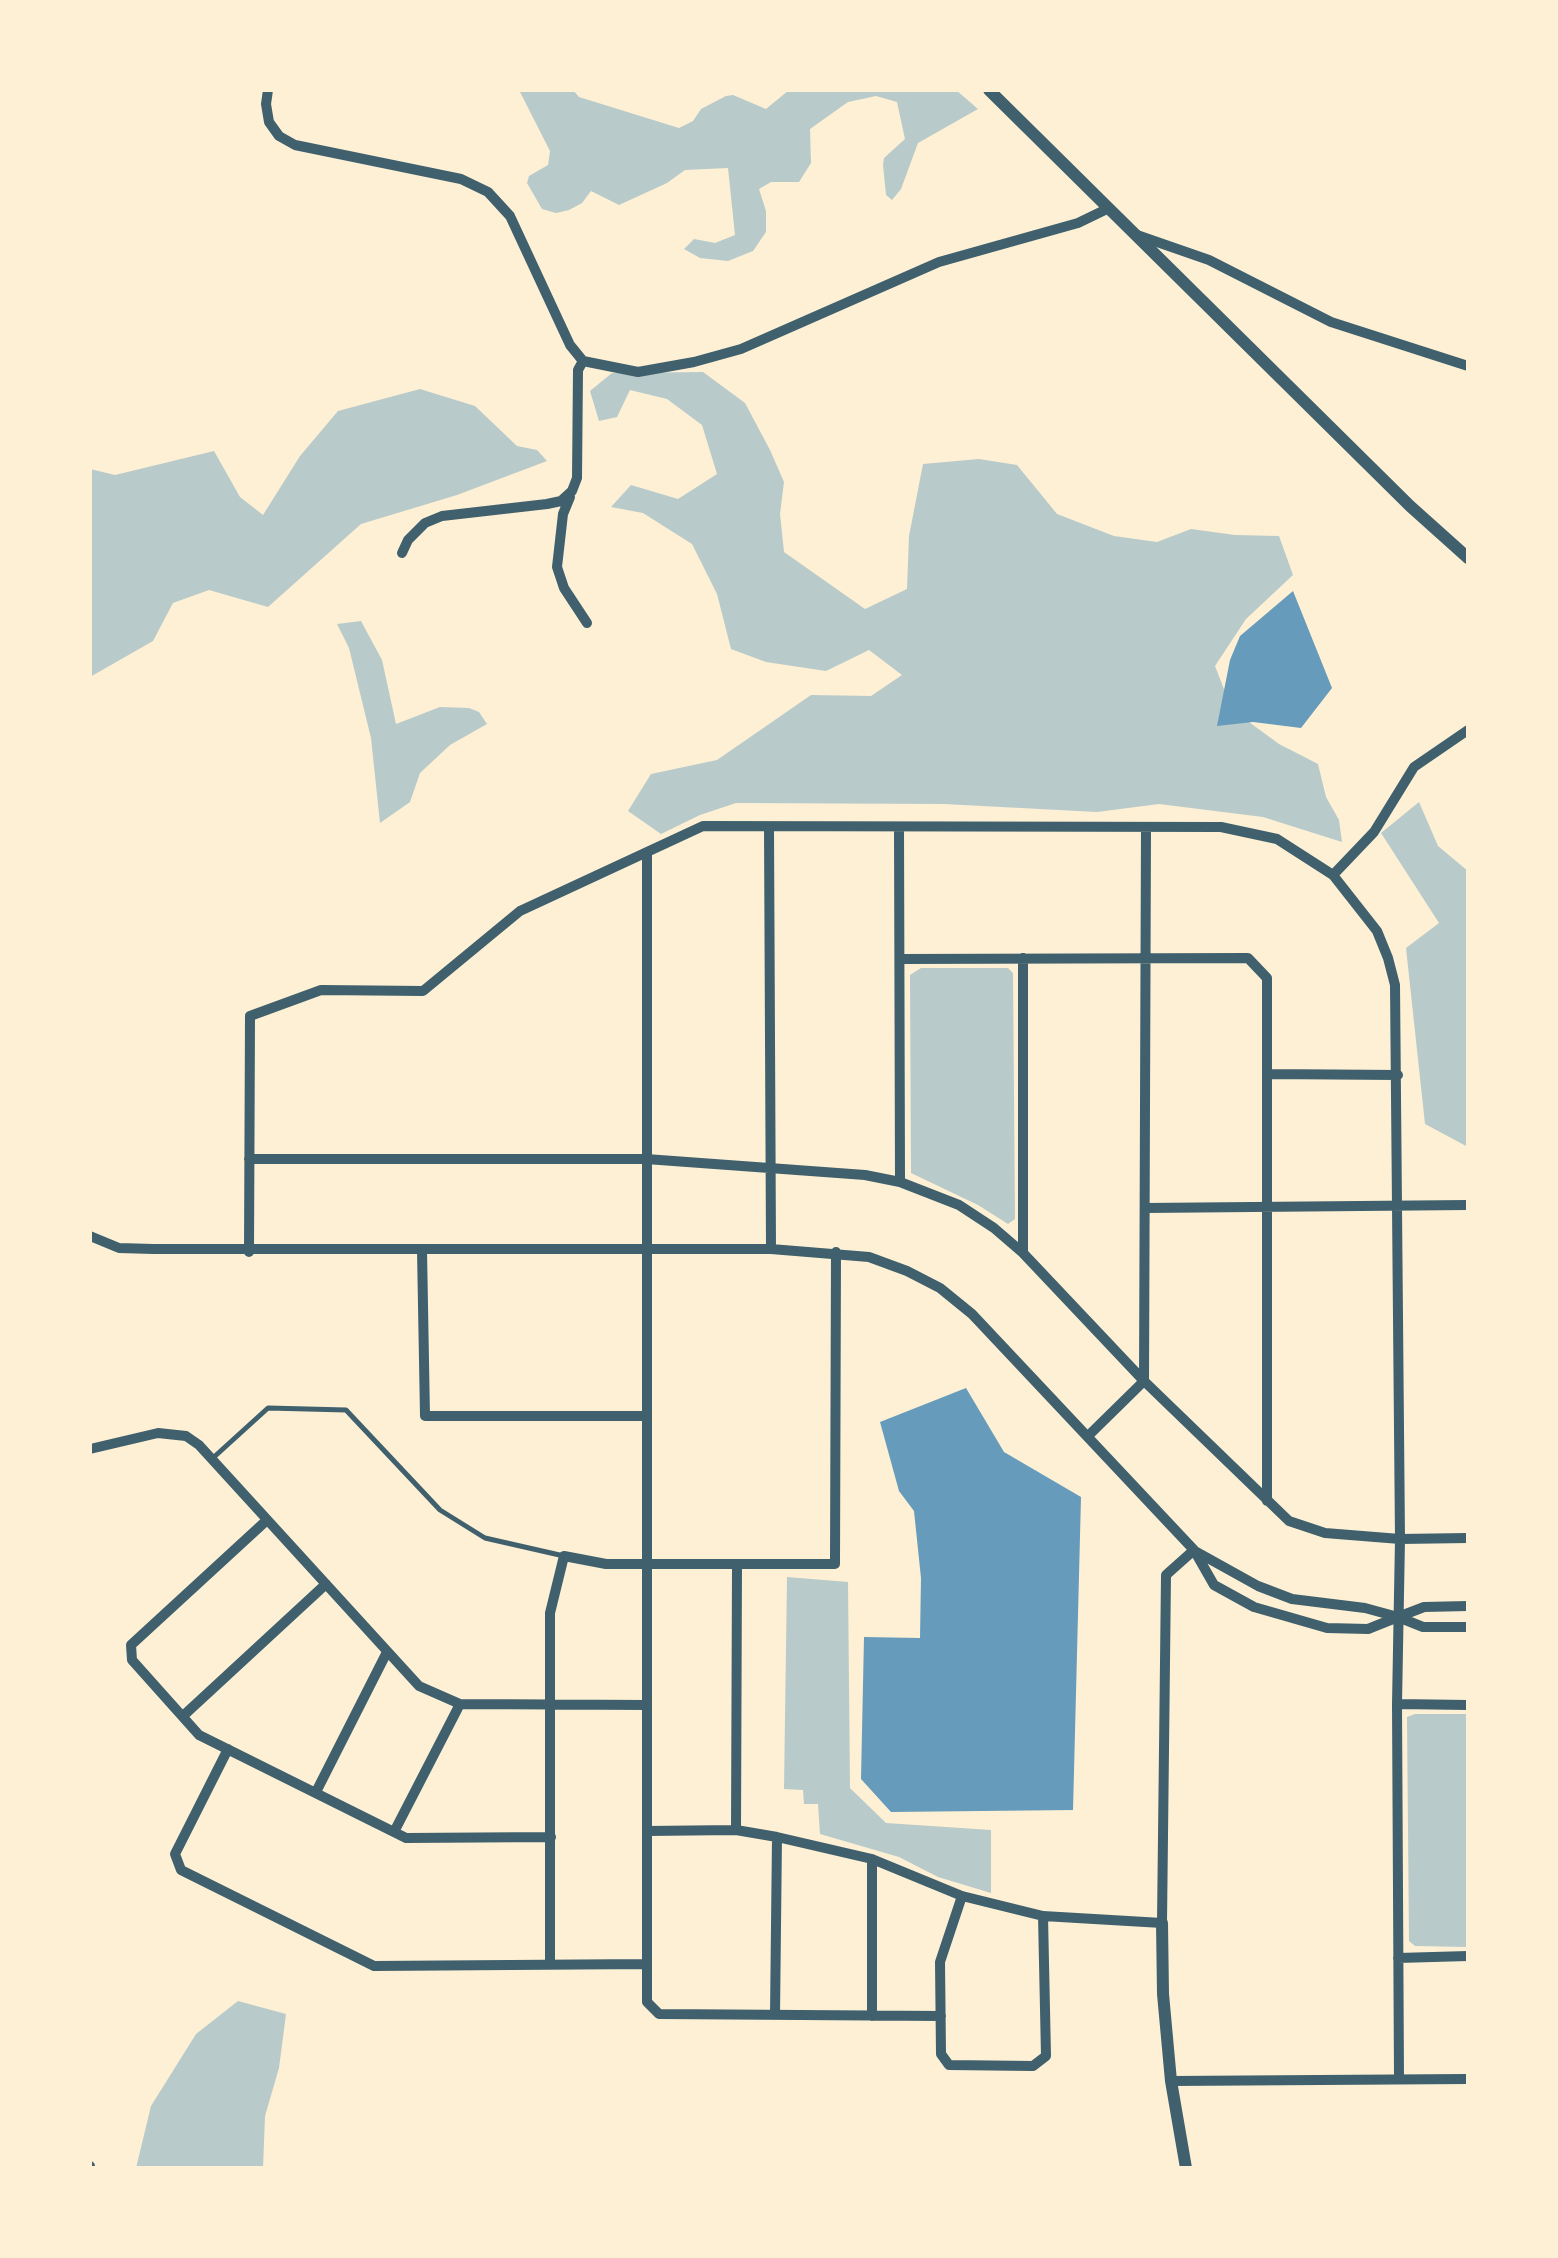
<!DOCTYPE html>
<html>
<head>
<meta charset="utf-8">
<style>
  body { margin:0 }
  #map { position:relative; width:1558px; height:2258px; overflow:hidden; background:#fdf0d5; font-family:"PT Sans Narrow",sans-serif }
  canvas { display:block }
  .frame { position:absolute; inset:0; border:92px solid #fdf0d5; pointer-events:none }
</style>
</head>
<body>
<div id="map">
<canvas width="1558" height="2258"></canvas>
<div class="frame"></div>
</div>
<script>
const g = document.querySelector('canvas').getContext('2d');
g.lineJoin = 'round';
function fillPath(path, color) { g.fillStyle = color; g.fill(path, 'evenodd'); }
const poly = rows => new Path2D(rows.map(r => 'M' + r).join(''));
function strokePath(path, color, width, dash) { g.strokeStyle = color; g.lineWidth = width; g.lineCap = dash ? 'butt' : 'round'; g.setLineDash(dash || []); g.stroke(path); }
fillPath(poly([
  [519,90,573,90,579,97,679,128,693,121,701,109,726,96,733,95,766,109,789,90,956,90,978,109,918,143,901,189,892,200,886,195,883,165,884,158,905,139,897,102,876,96,848,102,810,129,811,163,799,182,771,182,759,189,766,211,766,232,753,251,728,261,700,258,684,249,694,239,715,243,735,235,728,168,685,170,667,183,619,205,591,191,582,203,569,210,556,213,542,209,527,183,529,176,548,165,550,151],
  [703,372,745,403,770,450,784,482,780,514,784,552,865,609,907,589,909,536,923,464,979,459,1017,465,1057,514,1114,536,1157,542,1191,529,1235,535,1279,536,1293,575,1246,619,1215,666,1229,702,1249,722,1279,744,1318,764,1326,797,1339,820,1342,842,1263,817,1159,804,1097,812,944,804,736,803,700,815,661,834,628,811,651,774,717,760,811,695,871,696,902,675,869,650,826,671,766,662,731,649,717,594,692,544,643,513,611,507,631,485,678,499,717,474,702,425,667,399,630,390,617,417,599,421,590,391,612,373],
  [420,389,475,406,517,446,537,450,547,461,457,495,361,524,268,607,209,590,173,603,153,641,90,677,90,469,115,475,214,451,240,497,263,515,300,456,338,411],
  [361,621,382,660,396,724,440,707,469,708,479,712,487,724,450,745,420,773,410,802,380,823,371,738,349,648,337,624],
  [1419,802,1438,846,1468,871,1468,1147,1425,1124,1406,948,1439,923,1381,833],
  [921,968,1008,968,1013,973,1015,1219,1008,1224,978,1205,911,1173,910,975],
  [787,1577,848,1582,850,1788,886,1823,991,1830,991,1893,938,1877,899,1857,820,1834,818,1804,804,1804,803,1790,784,1789],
  [1415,1714,1468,1714,1468,1947,1415,1946,1409,1941,1407,1717],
  [238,2001,286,2014,279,2068,265,2116,263,2168,136,2168,151,2106,196,2034]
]), '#b9caca');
fillPath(poly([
  [1293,591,1332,688,1301,728,1253,722,1217,726,1230,660,1240,636],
  [966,1388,1004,1452,1081,1497,1073,1810,891,1812,861,1779,864,1637,920,1638,921,1578,914,1511,899,1491,880,1422]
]), '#669bbc');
strokePath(poly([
  [214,1457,268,1408,346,1410,440,1510,485,1538,564,1556]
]), '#3f606c', 5);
strokePath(poly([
  [268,90,266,104,269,122,279,136,295,145,461,179,488,192,510,216,570,345,583,361,638,372,694,362,741,349,939,262,1078,223,1109,208],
  [1137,235,1209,260,1331,322,1468,366],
  [570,497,563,514,557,567,564,588,587,623],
  [402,553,408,540,425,523,442,516,547,504,561,501,572,491,577,478,578,370,583,361],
  [899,827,900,1182],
  [769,828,771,1249],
  [647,852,647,1831,736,1830,777,1837,872,1859,962,1896,1043,1916,1162,1923,1166,1575,1194,1550],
  [1333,875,1374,832,1414,767,1468,730],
  [1023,958,1023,1253],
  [901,959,1248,958,1267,978,1267,1501],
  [1267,1074,1398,1075],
  [249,1159,646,1159,865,1175,900,1182,959,1205,994,1228,1023,1253,1144,1381,1289,1521,1325,1533,1400,1539,1468,1538],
  [1145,1208,1468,1205],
  [90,1236,119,1248,153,1249,771,1249,869,1257,907,1271,940,1288,972,1314,1194,1550,1214,1585,1254,1607,1327,1628,1368,1629,1398,1617,1423,1627,1468,1627],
  [422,1250,425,1416,646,1416],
  [249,1252,250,1016,321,990,423,991,520,911,703,826,1221,827,1277,839,1333,875,1377,931,1388,958,1395,985,1400,1539,1397,1704,1399,2079],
  [1088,1436,1144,1381,1146,827],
  [90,1449,158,1433,186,1436,199,1445,419,1686,460,1704,647,1705],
  [267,1520,131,1645,132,1660,199,1735,406,1838,551,1837],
  [1195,1551,1258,1586,1292,1599,1365,1608,1398,1617,1424,1607,1468,1606],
  [1397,1704,1468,1705],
  [183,1716,326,1584],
  [228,1749,175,1854,181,1870,374,1966,647,1964],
  [316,1792,387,1652],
  [736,1830,737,1564],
  [647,1831,647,2002,659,2014,941,2016],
  [394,1832,460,1704],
  [962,1896,940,1962,941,2054,949,2065,1033,2066,1046,2056,1043,1916],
  [1398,1958,1468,1956],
  [550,1964,550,1613,564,1556,606,1564,835,1564,836,1252],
  [775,2015,777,1837],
  [872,2016,872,1859],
  [1171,2081,1468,2079],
  [90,2166,90,2168]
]), '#3f606c', 10);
strokePath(poly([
  [989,90,1410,506,1468,558],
  [1162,1923,1163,1994,1171,2081,1186,2168]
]), '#3f606c', 12);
</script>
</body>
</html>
